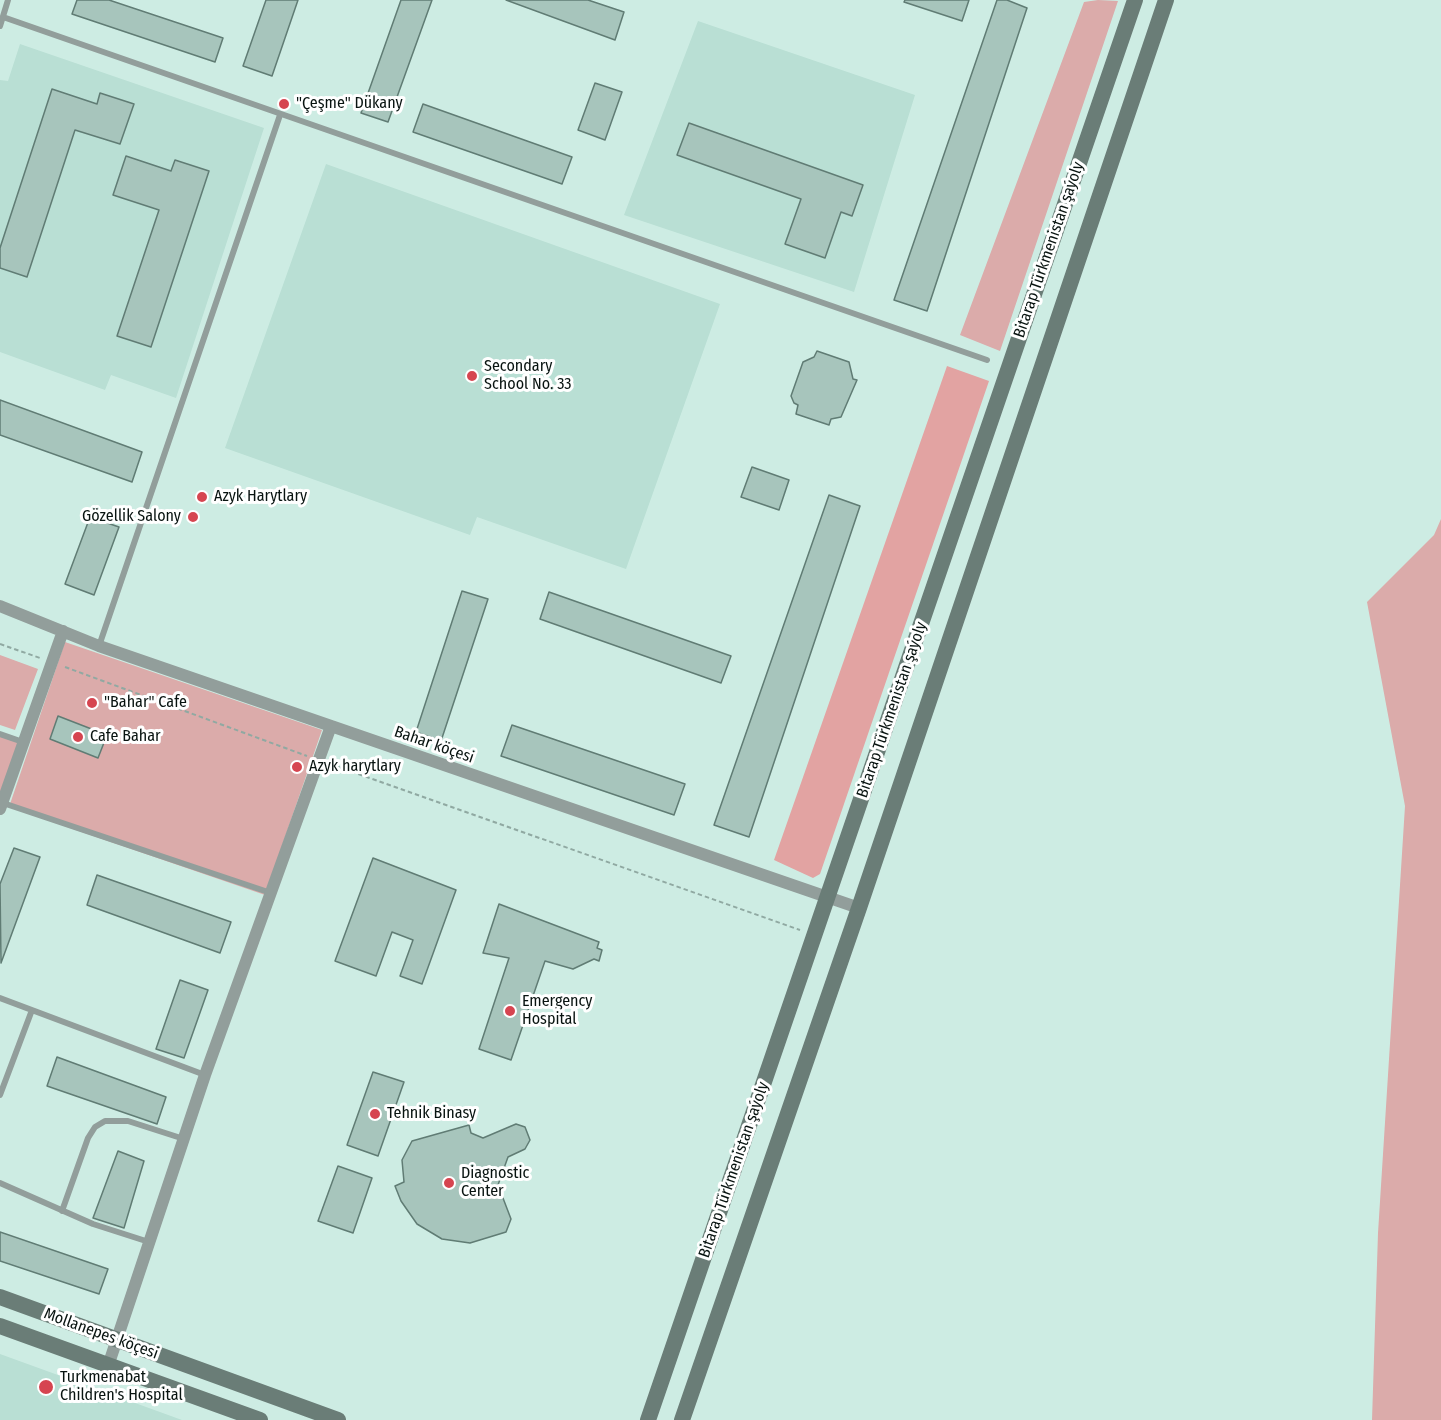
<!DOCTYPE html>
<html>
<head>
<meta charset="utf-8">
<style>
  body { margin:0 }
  canvas { display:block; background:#cdece3 }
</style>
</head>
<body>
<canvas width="1441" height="1420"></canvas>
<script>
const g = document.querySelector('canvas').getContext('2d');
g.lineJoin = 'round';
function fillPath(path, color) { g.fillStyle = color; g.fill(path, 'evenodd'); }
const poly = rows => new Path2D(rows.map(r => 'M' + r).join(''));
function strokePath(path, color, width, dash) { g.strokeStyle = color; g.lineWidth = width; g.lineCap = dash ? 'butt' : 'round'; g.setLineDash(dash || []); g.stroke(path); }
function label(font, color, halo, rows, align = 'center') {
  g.font = font + ' "Fira Sans Condensed",sans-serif'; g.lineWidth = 6; g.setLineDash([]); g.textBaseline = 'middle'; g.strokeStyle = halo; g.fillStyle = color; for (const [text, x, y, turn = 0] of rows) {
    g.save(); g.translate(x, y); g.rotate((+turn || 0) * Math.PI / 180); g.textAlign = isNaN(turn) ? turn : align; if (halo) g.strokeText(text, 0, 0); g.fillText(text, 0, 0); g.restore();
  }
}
fillPath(poly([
  [698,21,915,95,854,292,624,215],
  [20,44,264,128,176,398,111,375,105,390,0,352,0,80,8,81],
  [326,164,720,304,626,569,477,517,470,535,225,448],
  [0,1354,182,1420,0,1420]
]), '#b9dfd4');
fillPath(poly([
  [1098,0,1118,1,1000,351,960,335,1084,2],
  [1441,519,1441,1420,1372,1420,1378,1233,1405,806,1367,602,1434,535],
  [65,642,322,730,265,895,9,807],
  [0,655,38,669,15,730,0,725],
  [0,734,23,742,0,809]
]), '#dbabaa');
fillPath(poly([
  [947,366,989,381,820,874,813,878,774,860]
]), '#e2a3a2');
const building = poly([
  [77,0,109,0,223,38,215,62,72,14,77,0],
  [266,0,298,0,272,76,243,66,266,0],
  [401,0,432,0,388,122,361,113,401,0],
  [506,0,588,0,624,12,615,40,506,0],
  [905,0,969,0,962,21,904,2,905,0],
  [997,0,1007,0,1027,8,927,311,894,300,997,0],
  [595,83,622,92,605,140,578,130,595,83],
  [52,89,97,104,100,93,134,104,120,144,75,130,27,277,0,268,0,248,52,89],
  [423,104,572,157,562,184,413,132,423,104],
  [689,123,863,185,852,216,841,212,825,258,785,244,801,199,677,155,689,123],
  [126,156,171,171,175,160,209,171,151,347,117,336,159,210,113,195,126,156],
  [817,351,849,362,853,379,857,380,841,417,831,419,829,425,796,414,798,405,794,403,791,396,803,362,814,357,817,351],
  [0,400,142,452,132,482,0,435,0,400],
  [752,467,789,480,779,510,741,497,752,467],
  [829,495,860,506,749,837,714,825,829,495],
  [90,517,119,527,94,595,65,584,90,517],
  [462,591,488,599,441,741,416,732,462,591],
  [549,592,731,656,721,683,540,619,549,592],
  [58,716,107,735,98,758,50,739,58,716],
  [512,725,685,784,674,815,501,756,512,725],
  [14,848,40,857,1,963,0,884,14,848],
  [373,858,456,890,422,984,400,976,413,940,392,932,376,976,335,961,373,858],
  [97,875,231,922,220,953,87,905,97,875],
  [499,904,599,942,597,948,602,950,599,961,594,959,573,969,545,961,511,1060,479,1049,509,958,483,953,499,904],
  [180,980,208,990,184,1058,156,1049,180,980],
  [57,1057,166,1097,157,1124,47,1086,57,1057],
  [373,1072,404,1082,378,1156,347,1145,373,1072],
  [516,1124,525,1127,530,1140,525,1149,508,1157,498,1185,511,1219,506,1232,470,1243,442,1239,417,1224,401,1201,395,1186,404,1182,402,1160,412,1141,469,1125,471,1133,483,1138,516,1124],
  [118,1151,144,1161,124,1228,93,1218,118,1151],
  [338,1166,372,1178,353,1233,318,1221,338,1166],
  [0,1232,108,1269,99,1294,0,1261,0,1232]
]);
fillPath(building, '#a7c5bc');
strokePath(building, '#607c74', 1.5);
strokePath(poly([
  [0,644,40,658],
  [65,667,307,756],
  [330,764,800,930]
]), '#90a9a2', 2, [4.5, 3]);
strokePath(poly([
  [3,17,987,360],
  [0,26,8,0],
  [99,646,280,115],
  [0,734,23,742],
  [3,803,271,893],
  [0,998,205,1075],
  [0,1095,32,1010],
  [0,1183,93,1224,149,1242],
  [62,1211,88,1138,95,1127,105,1121,128,1121,184,1139]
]), '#929e9b', 6);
strokePath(poly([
  [0,606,99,646,859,908],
  [0,809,63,631],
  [108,1366,205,1075,331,726]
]), '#929e9b', 12);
strokePath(poly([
  [0,1297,338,1420],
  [0,1326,260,1420],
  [648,1420,1135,0],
  [682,1420,859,908,1166,0]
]), '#6a7d77', 16);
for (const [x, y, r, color] of [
  [284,104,6,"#d64550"],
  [472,376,6,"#d64550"],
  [202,497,6,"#d64550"],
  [193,517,6,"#d64550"],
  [92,703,6,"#d64550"],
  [78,737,6,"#d64550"],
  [297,767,6,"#d64550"],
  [510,1011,6,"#d64550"],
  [375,1114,6,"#d64550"],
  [449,1183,6,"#d64550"],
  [46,1387,8,"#d64550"]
]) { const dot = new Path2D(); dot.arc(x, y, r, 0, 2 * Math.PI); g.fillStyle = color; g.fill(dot); strokePath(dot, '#fff', 2); }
label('16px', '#081310', '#fff', [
  ["\"Çeşme\" Dükany",296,104],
  ["Secondary",484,367],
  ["School No. 33",484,385],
  ["Azyk Harytlary",214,497],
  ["Gözellik Salony",181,517,"right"],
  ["\"Bahar\" Cafe",104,703],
  ["Cafe Bahar",90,737],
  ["Azyk harytlary",309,767],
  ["Emergency",522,1002],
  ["Hospital",522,1020],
  ["Tehnik Binasy",387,1114],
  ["Diagnostic",461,1174],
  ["Center",461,1192],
  ["Turkmenabat",60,1378],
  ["Children's Hospital",60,1396]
], 'left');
label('16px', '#081310', '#fff', [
  ["Bitarap Türkmenistan şaýoly",1049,250,-71],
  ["Bitarap Türkmenistan şaýoly",892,710,-71],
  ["Bahar köçesi",434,745,19],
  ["Bitarap Türkmenistan şaýoly",734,1170,-71],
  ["Mollanepes köçesi",101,1334,20]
]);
</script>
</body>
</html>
